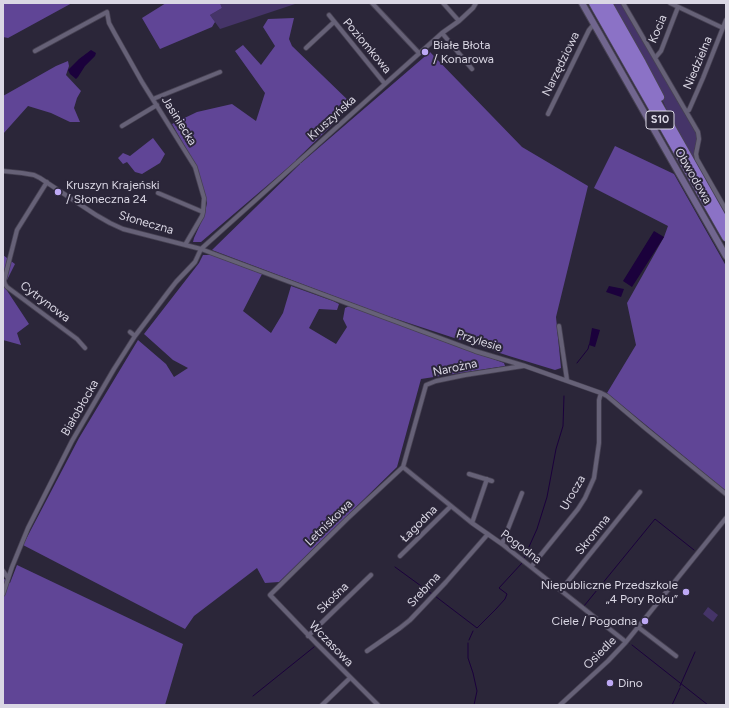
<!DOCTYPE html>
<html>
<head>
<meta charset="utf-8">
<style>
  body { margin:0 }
  #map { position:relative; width:729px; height:708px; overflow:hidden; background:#2b2639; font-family:Figtree,sans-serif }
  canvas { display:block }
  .frame { position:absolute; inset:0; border:4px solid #dad7e4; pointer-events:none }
</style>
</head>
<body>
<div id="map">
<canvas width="729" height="708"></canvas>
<div class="frame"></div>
</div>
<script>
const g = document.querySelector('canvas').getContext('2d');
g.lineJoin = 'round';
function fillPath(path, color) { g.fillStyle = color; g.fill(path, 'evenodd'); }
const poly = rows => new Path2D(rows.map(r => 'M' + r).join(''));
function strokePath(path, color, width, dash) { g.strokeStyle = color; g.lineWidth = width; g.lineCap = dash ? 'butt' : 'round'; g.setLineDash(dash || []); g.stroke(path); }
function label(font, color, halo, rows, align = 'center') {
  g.font = font + ' Figtree,sans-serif'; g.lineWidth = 4; g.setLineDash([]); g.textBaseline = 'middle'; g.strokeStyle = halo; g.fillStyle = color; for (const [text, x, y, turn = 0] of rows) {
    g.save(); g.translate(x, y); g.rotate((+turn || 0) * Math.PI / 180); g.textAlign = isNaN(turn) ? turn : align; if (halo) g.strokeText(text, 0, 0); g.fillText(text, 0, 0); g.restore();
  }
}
fillPath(poly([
  [220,3,298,3,220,29,210,15,222,8],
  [612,3,622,3,694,130,697,135,697,139,694,151,695,157,726,212,726,216,672,121,659,93],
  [708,607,718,615,713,622,703,614]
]), '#453468');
fillPath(poly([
  [3,3,72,3,8,38,3,37],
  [166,3,220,3,222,8,210,15,215,22,212,27,160,49,142,18],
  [294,18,289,39,292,46,353,105,296,160,301,163,430,52,522,147,588,186,556,317,561,368,555,370,509,356,369,310,368,312,504,363,505,366,421,379,397,467,279,582,265,583,257,568,194,616,185,629,23,545,79,438,138,340,166,364,174,377,188,368,173,360,144,334,199,263,203,255,212,255,262,274,243,311,271,333,283,313,291,286,333,301,339,304,337,310,319,309,309,328,336,344,347,327,343,319,345,308,349,306,368,309,212,250,300,164,296,161,201,242,193,242,194,238,204,216,207,203,196,166,172,124,197,112,232,104,256,121,265,93,235,51,243,45,261,65,275,46,263,27,268,19],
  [68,61,69,66,66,75,81,91,77,98,74,108,80,122,70,122,51,113,28,106,3,134,3,96,56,66],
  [153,138,165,154,160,163,142,174,135,172,127,162,123,164,118,158,123,153,130,156],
  [615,146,674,174,726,266,726,491,607,393,636,345,627,303,664,237,668,226,594,188],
  [3,255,15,264,4,286,29,324,17,333,21,345,3,340],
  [17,565,183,644,165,705,3,705,3,577,5,580,10,583]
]), '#604596');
fillPath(poly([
  [91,50,96,53,95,56,85,66,78,77,76,79,70,74,68,70,79,59],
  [654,231,664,237,632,287,623,281],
  [609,286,624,289,621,297,606,292],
  [592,328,600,330,595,347,589,345]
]), '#1b013c');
strokePath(poly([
  [577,363,588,349,589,345],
  [524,558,537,529,547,497,556,449,563,426,564,396],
  [395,567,432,594],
  [435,596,477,628,496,609,505,599,507,594,499,588,522,563],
  [584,606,655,519,694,550],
  [469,640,473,631],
  [628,642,629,643],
  [468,643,468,658,473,673,477,691,474,705],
  [632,645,708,705],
  [680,686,695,652],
  [253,696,314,647],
  [672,705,680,688]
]), '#1b013c', 1);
const street = poly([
  [372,3,419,53],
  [443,3,459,21],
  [623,3,698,132,699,139,696,154,697,159,726,210],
  [670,3,723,28],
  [329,15,385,84],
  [442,33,472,69],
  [306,48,334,22],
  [35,51,107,12,109,23,115,34,142,82,195,167,204,198,203,212,202,216,185,245],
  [655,58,661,51,678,7],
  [153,99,220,72],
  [686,111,689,110,703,78,726,20],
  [548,114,589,30,594,24],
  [122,126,157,105],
  [3,171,22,173,34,175,40,178,96,215,110,223,123,229,201,249,475,351,525,366,601,393,607,396,645,428,726,494],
  [47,182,17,230,4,281,5,284,7,287,77,339,85,348],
  [158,193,203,212],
  [559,326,567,380],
  [130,332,135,336],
  [403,467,472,523,502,544,626,642],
  [403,467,426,385,436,381,465,375,523,366],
  [469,474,492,481],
  [472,523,487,479],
  [502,544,522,493],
  [400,556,451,506],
  [531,567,578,509,585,498,594,478,599,443,599,400,601,393],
  [3,571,8,578],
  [561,590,640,492],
  [3,594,12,567,28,528,72,441,114,369,135,336,169,291,176,282,195,262,201,249,385,84,442,33,459,21,473,8,476,3],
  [638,627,676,656],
  [308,636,371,575],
  [367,651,400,628,410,620,446,582,488,534],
  [322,705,350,678],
  [378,705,316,643,270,595,347,519,403,467],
  [560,705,608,661,626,642,726,518]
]);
const secondary = poly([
  [582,3,726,256]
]);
const highway = poly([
  [593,3,726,237],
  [601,3,726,224],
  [608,3,642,63,660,97]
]);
strokePath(street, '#474253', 5.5);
strokePath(secondary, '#474253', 8);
strokePath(highway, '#474253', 10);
strokePath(street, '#666177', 4);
strokePath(secondary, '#71668f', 6);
strokePath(highway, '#8b72c6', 8);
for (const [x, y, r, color] of [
  [425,52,4,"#bea9f5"],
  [58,192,4,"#bea9f5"],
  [686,592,4,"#bea9f5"],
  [645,621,4,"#bea9f5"],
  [610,683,4,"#bea9f5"]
]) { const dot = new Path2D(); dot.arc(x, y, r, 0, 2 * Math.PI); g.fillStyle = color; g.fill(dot); strokePath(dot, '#2b2639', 1.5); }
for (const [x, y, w] of [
  [660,120,28]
]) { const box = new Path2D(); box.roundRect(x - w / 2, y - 9, w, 18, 3); g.fillStyle = '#2b2639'; g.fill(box); strokePath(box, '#dad7e4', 1); }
label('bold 11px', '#dad7e4', null, [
  ["S10",660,120]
]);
label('12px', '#dad7e4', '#2b2639', [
  ["Kocia",658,29,-67],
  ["Poziomkowa",367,46,50],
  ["Niedzielna",698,63,-67],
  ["Narzędziowa",561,64,-64],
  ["Kruszyńska",332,118,-42],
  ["Jasiniecka",179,121,58],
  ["Obwodowa",693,176,60],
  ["Słoneczna",146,223,16],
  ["Cytrynowa",45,302,37],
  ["Przylesie",479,341,18],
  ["Narożna",455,368,-12],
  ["Białobłocka",80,408,-60],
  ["Urocza",573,493,-60],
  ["Letniskowa",329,523,-44],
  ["Łagodna",419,524,-45],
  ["Skromna",593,535,-51],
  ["Pogodna",521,547,37],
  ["Srebrna",424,590,-47],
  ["Skośna",333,598,-44],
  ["Wczasowa",331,644,46],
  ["Osiedle",600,653,-45]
]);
label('12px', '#dad7e4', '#2b2639', [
  ["Białe Błota",433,45],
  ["/ Konarowa",433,59],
  ["Kruszyn Krajeński",66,185],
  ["/ Słoneczna 24",66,199],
  ["Niepubliczne Przedszkole",678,585,"right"],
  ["„4 Pory Roku”",678,599,"right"],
  ["Ciele / Pogodna",637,621,"right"],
  ["Dino",618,683]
], 'left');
</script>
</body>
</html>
